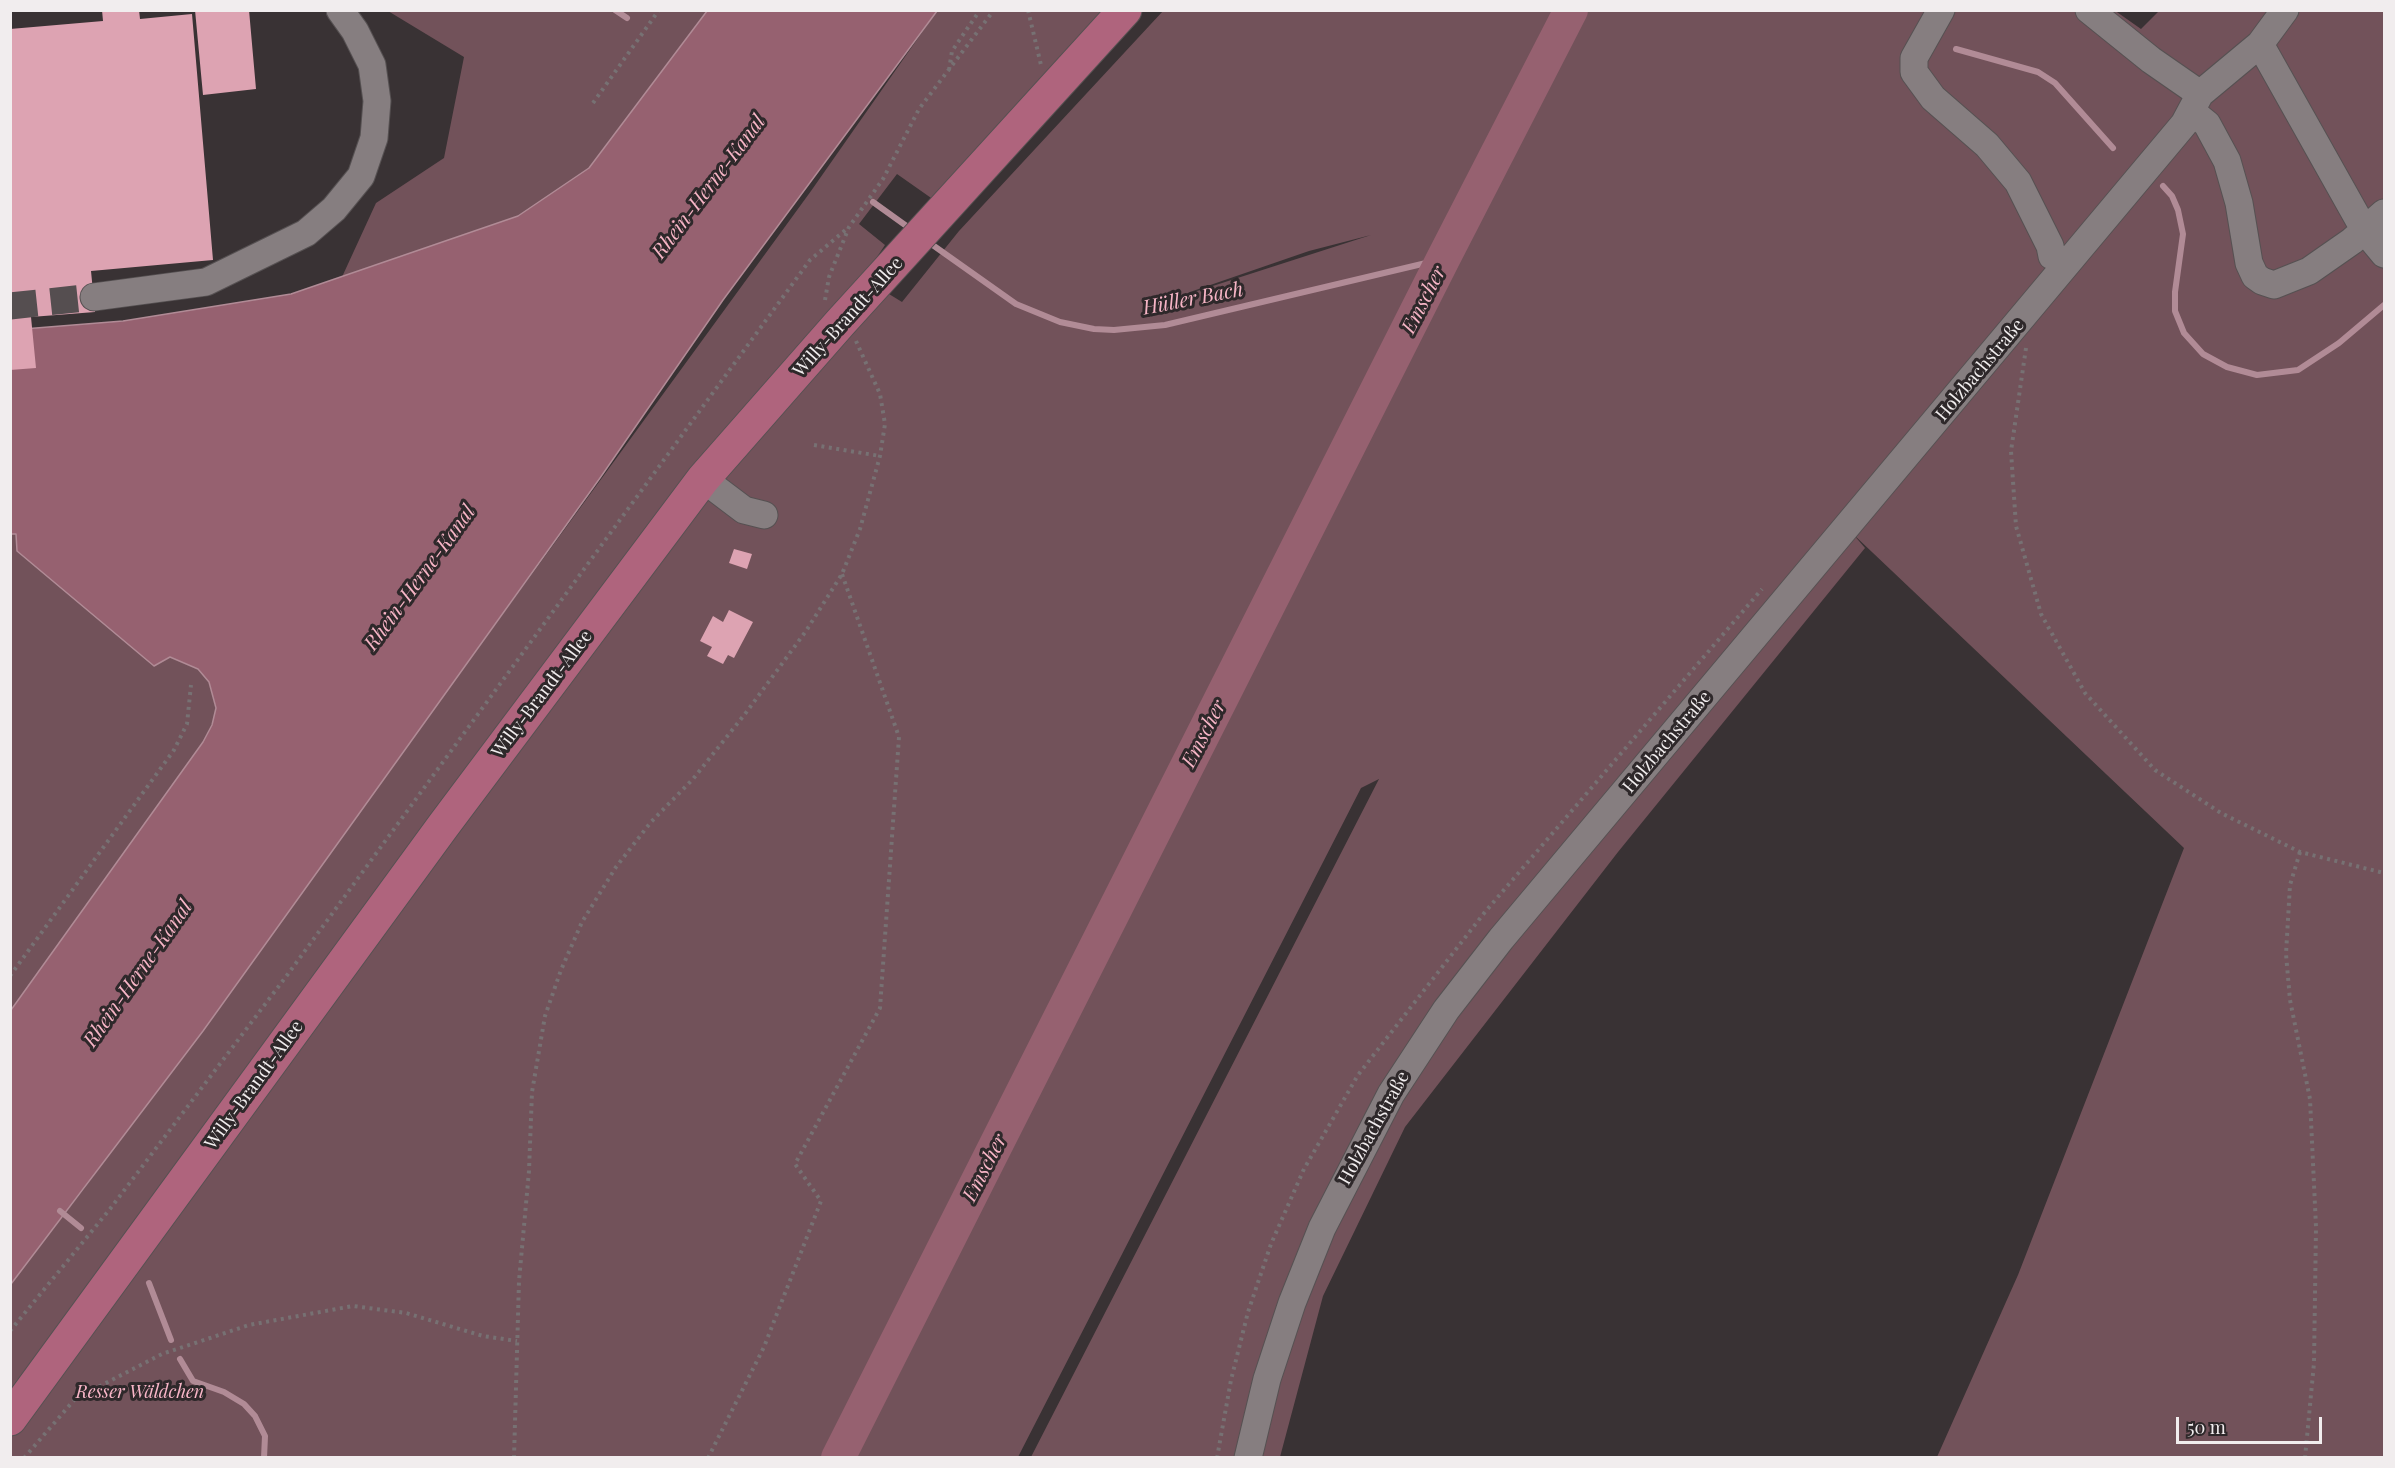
<!DOCTYPE html>
<html>
<head>
<meta charset="utf-8">
<style>
  body { margin:0 }
  #map { position:relative; width:2395px; height:1468px; overflow:hidden; background:#393234; font-family:"Playfair Display",serif }
  canvas { display:block }
  .frame { position:absolute; inset:0; border:12px solid #f1edee; pointer-events:none }
  .scale { position:absolute; left:2176px; top:1417px; width:146px; height:27px; box-sizing:border-box; border:3px solid #f1edee; border-top:0; padding-left:8px; font-size:18px; line-height:21px; white-space:nowrap; color:#f1edee; -webkit-text-stroke:4px #2e282a; paint-order:stroke }
</style>
</head>
<body>
<div id="map">
<canvas width="2395" height="1468"></canvas>
<div class="frame"></div>
<div class="scale">50 m</div>
</div>
<script>
const g = document.querySelector('canvas').getContext('2d');
g.lineJoin = 'round';
function fillPath(path, color) { g.fillStyle = color; g.fill(path, 'evenodd'); }
const poly = rows => new Path2D(rows.map(r => 'M' + r).join(''));
function strokePath(path, color, width, dash) { g.strokeStyle = color; g.lineWidth = width; g.lineCap = dash ? 'butt' : 'round'; g.setLineDash(dash || []); g.stroke(path); }
function label(font, color, halo, rows, align = 'center') {
  g.font = font + ' "Playfair Display",serif'; g.lineWidth = 6; g.setLineDash([]); g.textBaseline = 'middle'; g.strokeStyle = halo; g.fillStyle = color; for (const [text, x, y, turn = 0] of rows) {
    g.save(); g.translate(x, y); g.rotate((+turn || 0) * Math.PI / 180); g.textAlign = isNaN(turn) ? turn : align; if (halo) g.strokeText(text, 0, 0); g.fillText(text, 0, 0); g.restore();
  }
}
fillPath(poly([
  [2114,10,2141,29,2159,11,2384,11,2384,1457,1937,1457,2018,1275,2184,848,1853,534,1865,548,1618,852,1405,1127,1323,1296,1280,1457,1031,1457,1379,779,1361,788,1018,1457,11,1457,10,1284,84,1189,811,191,937,11,1111,11,934,200,897,174,859,224,885,245,863,278,902,302,959,231,1163,11],
  [1371,235,1191,293,1190,292,1309,251],
  [388,11,707,11,589,168,519,216,342,277,376,203,444,158,464,57],
  [16,533,154,666,170,657,198,669,209,682,216,709,212,725,203,742,11,1010,10,534]
]), '#72525a');
const water = poly([
  [707,11,937,11,723,300,600,478,203,1031,11,1284,11,1010,203,742,212,725,216,708,209,682,198,669,170,657,154,666,17,551,16,534,10,534,11,330,123,321,291,294,518,216,589,168,707,11]
]);
fillPath(water, '#966170');
strokePath(water, '#b18b96', 1.5);
strokePath(poly([
  [615,10,627,18],
  [1956,49,2038,72,2055,83,2113,148],
  [2163,186,2172,196,2178,210,2183,234,2175,292,2175,311,2184,333,2203,354,2227,367,2257,375,2298,370,2339,343,2384,305],
  [873,202,912,230],
  [927,241,1016,304,1060,322,1094,329,1114,330,1165,325,1443,259],
  [60,1211,81,1228],
  [149,1283,171,1340],
  [180,1359,193,1381,224,1392,244,1404,255,1416,265,1436,264,1458]
]), '#b18b96', 6);
strokePath(poly([
  [838,1458,1443,259,1571,10]
]), '#966170', 34);
fillPath(poly([
  [102,10,139,10,140,19,192,14,213,260,91,271,95,312,31,317,36,368,10,370,10,29,103,21],
  [195,10,249,10,256,89,203,95],
  [734,549,752,554,747,569,729,563],
  [729,610,753,622,734,658,728,655,723,664,707,656,712,647,700,641,713,616,723,622]
]), '#dda3b2');
strokePath(poly([
  [10,306,94,297]
]), '#554e50', 27, [27, 14]);
const minor = poly([
  [1941,10,1914,58,1914,72,1933,98,1987,145,2018,182,2050,246,2052,256],
  [2089,10,2151,60,2200,94],
  [2260,44,2365,231,2384,254],
  [2191,111,2207,124,2227,161,2239,203,2249,263,2255,276,2262,281,2274,285,2309,271,2352,241,2384,213],
  [94,297,206,282,306,233,334,209,361,176,374,138,377,101,372,65,355,31,340,10],
  [703,479,744,510,764,515],
  [1248,1458,1267,1379,1292,1303,1322,1228,1391,1094,1446,1010,1501,939,2184,124,2200,94,2260,44,2285,10]
]);
const major = poly([
  [10,1419,443,826,703,479,840,323,1125,10]
]);
strokePath(minor, '#565152', 29);
strokePath(major, '#565152', 35);
strokePath(poly([
  [1028,10,1041,65],
  [949,70,952,51,980,10],
  [593,103,659,10],
  [825,300,829,277,849,227,883,179,919,109,994,10],
  [2026,348,2011,451,2016,526,2041,614,2085,693,2155,770,2221,813,2300,852,2384,873],
  [814,445,880,456],
  [2300,852,2290,885,2286,954,2290,1000,2310,1099,2316,1227,2314,1363,2305,1458],
  [10,976,174,750,187,724,191,685],
  [10,1331,110,1209,288,974,810,260,849,227],
  [24,1458,75,1399,162,1354,249,1325,353,1306,406,1313,483,1336,517,1341],
  [514,1458,519,1281,529,1171,532,1092,545,1016,561,970,582,922,616,867,651,822,693,779,745,714,806,631,842,574,860,529,880,456,885,424,880,394,856,341],
  [708,1458,764,1347,821,1201,795,1164,880,1008,899,737,842,574],
  [1217,1458,1231,1380,1248,1312,1271,1244,1304,1169,1358,1075,1485,912,1762,589]
]), '#777173', 4, [3, 4.5]);
strokePath(minor, '#867e80', 27);
strokePath(major, '#af647d', 33);
label('18px', '#f1edee', '#2e282a', [
  ["Willy-Brandt-Allee",848,317,-48],
  ["Holzbachstraße",1980,370,-50],
  ["Willy-Brandt-Allee",542,694,-53],
  ["Holzbachstraße",1667,742,-50],
  ["Willy-Brandt-Allee",254,1085,-54],
  ["Holzbachstraße",1374,1128,-61]
]);
label('italic 18px', '#f9b6c8', '#2e282a', [
  ["Resser Wäldchen",140,1392]
]);
label('italic 20px', '#f7b5c6', '#2e282a', [
  ["Rhein-Herne-Kanal",709,187,-53],
  ["Hüller Bach",1193,299,-11],
  ["Emscher",1424,300,-63],
  ["Rhein-Herne-Kanal",420,578,-54],
  ["Emscher",1204,734,-63],
  ["Rhein-Herne-Kanal",138,974,-55],
  ["Emscher",985,1168,-63]
]);
</script>
</body>
</html>
